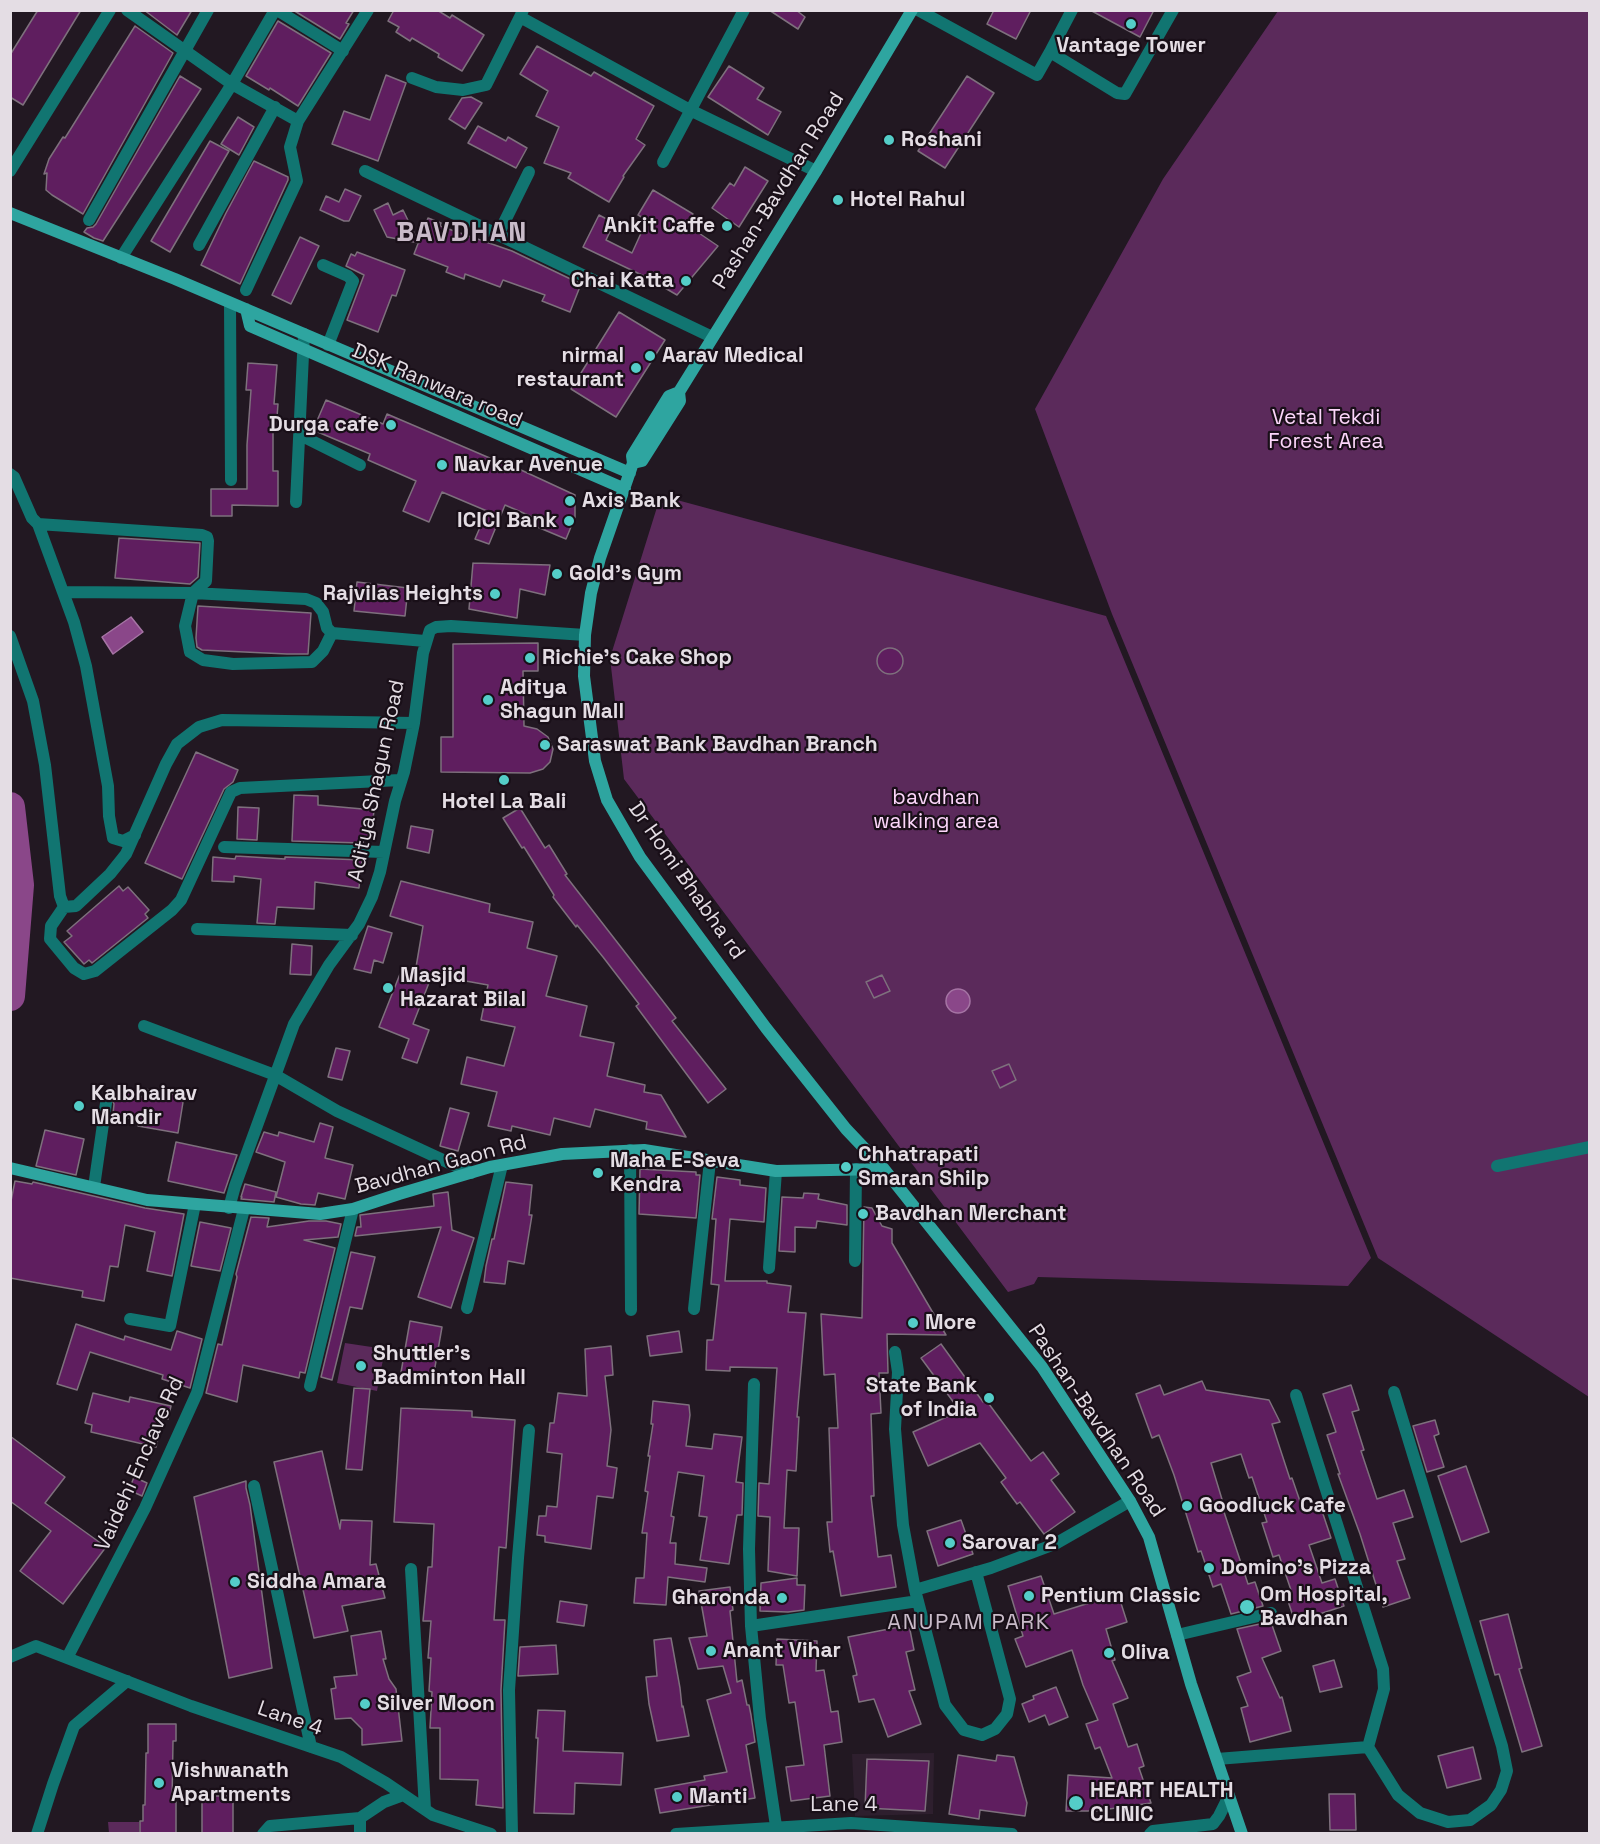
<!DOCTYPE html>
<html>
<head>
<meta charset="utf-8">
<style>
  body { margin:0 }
  #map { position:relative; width:1600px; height:1844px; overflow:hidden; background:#221822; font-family:"Space Grotesk",sans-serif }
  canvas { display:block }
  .frame { position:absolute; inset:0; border:12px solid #e4dde4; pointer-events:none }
</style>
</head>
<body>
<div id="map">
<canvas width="1600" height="1844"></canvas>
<div class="frame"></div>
</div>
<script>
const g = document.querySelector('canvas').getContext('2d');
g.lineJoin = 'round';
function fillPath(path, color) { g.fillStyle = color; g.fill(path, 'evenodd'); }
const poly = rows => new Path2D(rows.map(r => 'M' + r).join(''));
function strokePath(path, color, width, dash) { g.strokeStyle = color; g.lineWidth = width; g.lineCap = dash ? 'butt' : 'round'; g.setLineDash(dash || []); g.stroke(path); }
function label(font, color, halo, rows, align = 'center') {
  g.font = font + ' "Space Grotesk",sans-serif'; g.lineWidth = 4.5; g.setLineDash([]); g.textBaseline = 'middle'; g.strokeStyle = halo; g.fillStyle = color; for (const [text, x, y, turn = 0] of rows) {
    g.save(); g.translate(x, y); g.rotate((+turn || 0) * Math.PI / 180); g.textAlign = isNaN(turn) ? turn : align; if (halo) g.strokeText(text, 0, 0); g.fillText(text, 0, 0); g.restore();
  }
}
fillPath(poly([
  [934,1753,933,1814,855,1816,852,1754]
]), '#2e1f2e');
fillPath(poly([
  [1278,11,1589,11,1589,1397,1378,1258,1112,614,1035,409,1163,179],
  [677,500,1106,616,1371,1258,1348,1286,1038,1277,1034,1284,1008,1292,624,779,610,658,658,504],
  [345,1343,385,1349,377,1391,337,1383],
  [108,1822,139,1822,139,1833,109,1833]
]), '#5b2a5b');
const water = poly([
  [131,617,143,632,113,654,102,637,131,617],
  '946 1001a12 12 0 1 1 24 0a12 12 0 1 1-24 0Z'
]);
fillPath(water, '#8a4789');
strokePath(water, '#a574a4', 1.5);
strokePath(poly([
  [10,807,19,885,10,996]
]), '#8a4789', 30);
const building = poly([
  [38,10,81,10,23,105,10,97,10,55,38,10],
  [144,10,192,10,177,35,144,10],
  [293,10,354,10,346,23,349,24,340,39,293,10],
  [394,10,437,10,450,18,452,15,484,35,462,71,438,57,439,54,412,38,410,41,396,32,399,27,388,21,394,10],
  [769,10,796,10,805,17,798,29,769,10],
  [994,10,1031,10,1016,39,987,24,994,10],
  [1090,10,1154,10,1140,37,1090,10],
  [278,21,331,53,298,106,270,88,269,90,246,76,278,21],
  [135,26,173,53,83,214,52,195,46,190,47,173,44,174,49,159,63,137,65,138,135,26],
  [537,46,591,76,594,72,654,106,636,139,645,145,623,176,624,177,609,202,568,178,571,173,544,163,559,127,536,116,548,91,520,74,537,46],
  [729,66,764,88,757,99,781,112,768,135,708,97,729,66],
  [386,75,406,83,378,161,332,144,344,111,370,120,386,75],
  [180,76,201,89,103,241,94,238,84,232,87,228,93,227,96,224,180,76],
  [967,76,994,93,945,168,918,151,967,76],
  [471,97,482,103,465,129,449,119,462,98,471,97],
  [238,117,254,127,239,155,221,144,238,117],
  [478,126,506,141,508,137,527,148,516,168,468,143,478,126],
  [210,141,229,151,170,252,151,241,210,141],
  [254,161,288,177,288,180,240,284,201,265,226,213,254,161],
  [745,167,768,181,739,227,712,208,730,183,734,186,745,167],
  [345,189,361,196,349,221,344,221,320,210,326,196,339,202,345,189],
  [653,190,693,214,687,225,718,246,677,295,646,277,583,247,599,215,614,223,606,240,632,253,647,220,638,215,653,190],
  [388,203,393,215,403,210,419,243,387,237,374,210,388,203],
  [428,218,441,223,440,226,512,251,581,284,570,312,542,301,545,295,503,280,500,287,465,274,464,279,446,272,448,267,414,254,428,218],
  [300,237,319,246,291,304,272,295,300,237],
  [357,252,405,270,396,296,392,295,378,332,347,320,364,275,346,266,351,254,355,256,357,252],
  [619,312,665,340,616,417,571,389,619,312],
  [248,363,277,365,274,404,278,404,276,430,273,430,273,471,278,471,278,506,232,505,232,516,211,516,211,489,247,489,247,445,251,390,246,390,248,363],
  [326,400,383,424,387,414,520,471,521,470,575,495,575,517,566,539,535,526,537,519,505,505,489,544,475,539,487,511,442,492,429,522,403,511,416,481,368,460,370,454,313,430,326,400],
  [119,538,200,543,198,577,190,584,115,578,119,538],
  [473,563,550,565,545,595,520,589,517,618,469,609,473,563],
  [357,582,408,588,405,616,354,611,357,582],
  [198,606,311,613,308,654,287,654,202,650,197,647,196,638,198,606],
  [538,643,538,671,523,671,524,726,537,729,548,737,553,749,550,762,543,769,530,773,441,772,441,737,453,737,453,644,538,643],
  '877 661a13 13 0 1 1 26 0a13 13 0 1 1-26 0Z',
  [196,752,238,770,233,782,224,789,182,879,145,863,196,752],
  [294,795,318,796,318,805,374,810,371,839,364,838,363,843,292,841,294,795],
  [238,807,259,808,257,840,237,839,238,807],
  [520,808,545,848,549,845,567,874,565,875,676,1018,672,1021,726,1089,708,1103,636,1006,639,1004,603,957,577,925,576,927,553,897,554,895,524,847,522,848,503,818,520,808],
  [411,826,433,830,429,853,407,848,411,826],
  [236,856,285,859,285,857,362,860,359,888,315,882,314,909,277,907,275,924,257,923,261,879,234,876,234,882,212,881,213,857,235,859,236,856],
  [401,881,490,904,489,912,533,922,527,948,557,956,546,996,587,1006,580,1036,614,1043,607,1076,645,1085,644,1092,661,1095,686,1137,646,1129,647,1122,595,1109,590,1127,554,1118,550,1135,512,1126,511,1131,488,1126,497,1092,461,1084,467,1057,504,1066,515,1027,481,1020,488,985,432,975,413,1024,429,1030,417,1063,402,1058,409,1039,379,1027,400,974,414,979,423,926,390,916,401,881],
  [119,886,123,891,128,887,149,910,145,914,148,918,92,963,89,960,84,964,64,942,72,936,67,931,119,886],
  [368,926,392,933,383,963,374,960,371,973,354,969,368,926],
  [292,944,312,946,311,975,290,974,292,944],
  [882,975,890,991,874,998,866,982,882,975],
  [336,1048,350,1051,342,1080,328,1077,336,1048],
  [1009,1064,1016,1080,1000,1088,992,1071,1009,1064],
  [113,1089,143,1097,144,1089,184,1096,178,1133,138,1126,139,1121,113,1114,114,1104,111,1097,113,1089],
  [450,1108,469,1113,458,1151,440,1146,450,1108],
  [320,1123,333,1127,325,1158,353,1165,345,1199,318,1193,315,1205,301,1204,276,1197,285,1162,256,1152,264,1132,278,1136,279,1132,314,1142,320,1123],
  [45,1130,84,1139,76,1175,36,1166,45,1130],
  [176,1142,237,1155,224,1193,168,1181,176,1142],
  [640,1169,696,1172,696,1175,700,1175,696,1218,639,1214,640,1169],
  [717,1177,740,1180,740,1185,766,1188,764,1222,730,1219,725,1281,767,1281,767,1283,791,1286,788,1312,806,1313,797,1417,799,1417,796,1471,787,1470,784,1528,799,1528,797,1576,768,1571,770,1517,758,1516,759,1483,769,1484,777,1368,730,1367,730,1371,706,1370,707,1340,713,1340,719,1285,711,1284,716,1219,712,1219,717,1177],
  [15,1181,32,1184,33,1182,145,1208,184,1214,172,1276,147,1271,155,1232,125,1225,118,1267,110,1266,104,1301,82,1297,83,1291,10,1278,10,1206,15,1181],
  [506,1182,532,1185,529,1215,532,1215,524,1264,508,1261,505,1284,484,1282,486,1266,492,1239,494,1239,506,1182],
  [245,1184,276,1192,274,1202,241,1199,242,1197,241,1197,245,1184],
  [448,1192,452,1230,474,1238,451,1308,418,1297,441,1227,355,1236,357,1227,361,1227,360,1215,434,1206,433,1194,448,1192],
  [804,1193,819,1194,818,1199,847,1205,847,1225,817,1221,816,1228,795,1227,795,1252,779,1251,782,1197,803,1198,804,1193],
  [864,1207,872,1208,882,1226,892,1229,892,1243,946,1335,887,1334,888,1373,879,1373,881,1413,871,1414,874,1496,871,1496,878,1557,891,1555,896,1587,841,1596,833,1551,830,1552,827,1522,832,1522,829,1428,838,1428,835,1374,824,1375,821,1314,862,1318,864,1207],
  [251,1217,269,1218,267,1227,309,1221,326,1221,341,1224,338,1237,304,1240,335,1248,305,1373,300,1372,299,1378,243,1365,237,1402,206,1393,218,1344,222,1345,237,1277,236,1274,251,1217],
  [200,1222,231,1228,220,1271,191,1266,200,1222],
  [351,1252,375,1257,362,1309,350,1307,332,1380,321,1377,351,1252],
  [410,1321,442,1327,432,1384,400,1378,410,1321],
  [76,1324,124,1340,125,1336,171,1350,177,1331,202,1339,190,1388,162,1379,163,1375,90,1352,77,1390,57,1384,76,1324],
  [679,1331,682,1352,650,1356,647,1336,679,1331],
  [941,1344,983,1402,986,1400,1031,1461,1043,1452,1059,1474,1051,1480,1075,1512,1044,1534,1020,1502,1017,1504,1001,1482,1006,1478,980,1443,928,1466,913,1432,960,1411,921,1358,941,1344],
  [611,1346,613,1375,605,1376,611,1430,607,1466,617,1468,613,1498,597,1496,591,1549,545,1542,545,1536,537,1535,539,1516,546,1516,547,1506,557,1507,562,1454,547,1452,550,1423,554,1423,558,1393,587,1396,585,1349,611,1346],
  [1202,1381,1206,1390,1269,1400,1280,1422,1272,1424,1290,1479,1292,1478,1303,1510,1320,1505,1331,1538,1309,1545,1322,1583,1335,1579,1344,1606,1295,1622,1286,1595,1292,1593,1279,1555,1273,1557,1262,1523,1267,1522,1252,1477,1249,1478,1241,1454,1211,1463,1224,1506,1222,1506,1248,1584,1255,1582,1263,1606,1231,1614,1221,1584,1213,1587,1201,1551,1198,1552,1174,1475,1159,1435,1152,1438,1136,1394,1160,1385,1164,1395,1202,1381],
  [1351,1385,1359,1410,1352,1412,1364,1450,1361,1451,1377,1499,1404,1490,1413,1517,1393,1523,1405,1559,1397,1561,1410,1598,1383,1607,1360,1534,1338,1474,1340,1474,1327,1435,1336,1432,1323,1394,1351,1385],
  [354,1388,370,1389,362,1470,346,1469,354,1388],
  [93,1393,129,1402,130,1397,171,1406,168,1419,163,1418,156,1447,91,1432,92,1425,85,1423,93,1393],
  [653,1401,689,1405,690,1415,686,1446,712,1449,714,1434,742,1437,736,1482,743,1483,742,1515,737,1515,729,1564,700,1560,707,1517,699,1516,704,1476,678,1472,671,1516,674,1517,670,1543,676,1543,675,1564,707,1568,705,1582,668,1577,666,1605,634,1603,636,1578,644,1578,647,1533,642,1533,648,1492,645,1491,650,1456,648,1456,653,1424,651,1424,653,1401],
  [401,1408,472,1411,472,1417,515,1420,506,1548,499,1547,494,1620,505,1620,501,1690,503,1808,476,1805,478,1780,440,1779,440,1728,430,1728,432,1692,429,1691,431,1658,428,1658,431,1621,423,1621,428,1567,432,1567,434,1524,394,1522,401,1408],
  [1435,1420,1439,1434,1434,1436,1444,1467,1427,1472,1413,1426,1435,1420],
  [10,1436,65,1477,45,1503,106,1547,63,1604,20,1571,51,1531,10,1501,10,1436],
  [322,1451,340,1529,341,1520,372,1521,370,1565,376,1564,385,1598,342,1606,348,1631,314,1638,274,1462,322,1451],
  [1466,1466,1489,1532,1461,1542,1438,1476,1466,1466],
  [134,1477,147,1483,142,1496,129,1490,134,1477],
  [246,1481,246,1488,250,1505,272,1668,229,1678,194,1497,246,1481],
  [961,1520,973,1554,938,1566,927,1531,961,1520],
  [1041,1576,1054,1614,1118,1594,1127,1622,1106,1629,1115,1660,1112,1661,1128,1698,1113,1704,1128,1747,1137,1744,1144,1766,1139,1768,1151,1803,1095,1811,1066,1811,1068,1775,1112,1778,1100,1747,1095,1749,1086,1724,1098,1720,1083,1685,1072,1650,1026,1667,1015,1639,1023,1636,1008,1586,1041,1576],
  [797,1578,797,1585,805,1585,804,1610,788,1612,760,1611,761,1583,797,1578],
  [730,1587,733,1610,730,1611,737,1682,742,1680,747,1705,749,1705,751,1715,755,1742,746,1745,755,1798,660,1813,655,1789,705,1780,704,1776,727,1772,707,1700,731,1693,723,1666,698,1669,689,1638,707,1636,699,1591,730,1587],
  [560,1601,587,1605,584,1626,557,1622,560,1601],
  [1508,1614,1522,1668,1519,1669,1542,1746,1522,1752,1499,1674,1495,1675,1480,1621,1508,1614],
  [1269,1622,1270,1626,1272,1625,1281,1651,1262,1658,1280,1698,1282,1697,1291,1731,1250,1742,1241,1708,1248,1706,1237,1677,1251,1672,1237,1629,1269,1622],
  [909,1625,914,1650,906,1652,915,1690,909,1691,921,1724,888,1737,874,1699,859,1702,853,1676,857,1675,848,1637,909,1625],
  [381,1631,386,1659,383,1659,389,1679,396,1689,402,1741,362,1745,362,1729,351,1718,335,1719,331,1689,336,1688,334,1677,357,1675,351,1636,381,1631],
  [671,1638,680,1688,682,1707,683,1706,689,1736,657,1741,649,1704,646,1677,657,1676,654,1640,671,1638],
  [777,1639,817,1641,816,1671,824,1670,831,1712,838,1711,842,1742,824,1745,830,1796,791,1801,786,1767,804,1765,795,1702,789,1703,783,1665,776,1665,777,1639],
  [556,1645,558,1674,518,1676,520,1647,556,1645],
  [1334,1660,1342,1687,1320,1692,1313,1666,1334,1660],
  [1056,1687,1068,1717,1049,1725,1045,1715,1029,1722,1022,1704,1034,1699,1033,1696,1056,1687],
  [538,1710,565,1711,563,1751,623,1753,621,1785,575,1783,574,1814,534,1813,538,1738,536,1738,538,1710],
  [148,1724,176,1724,176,1741,173,1741,172,1802,176,1802,176,1833,140,1833,140,1821,143,1821,143,1805,145,1805,146,1753,148,1753,148,1724],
  [1473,1747,1481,1779,1447,1788,1438,1756,1473,1747],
  [958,1755,996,1761,997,1755,1014,1757,1027,1803,1025,1816,980,1810,979,1819,949,1814,958,1755],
  [867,1759,929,1761,925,1811,865,1808,867,1759],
  [1329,1794,1355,1794,1356,1830,1330,1830,1329,1794],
  [202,1796,233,1796,233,1833,202,1833,202,1796]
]);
fillPath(building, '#5f1e5f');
strokePath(building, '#7e707d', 1.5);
strokePath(poly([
  [127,10,232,84,298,121,368,10],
  [277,10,343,51],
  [523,10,520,17,690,110,816,171],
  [918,10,1037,75,1050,52],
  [1072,10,1050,52,1117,93,1125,94,1173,10],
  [412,78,436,87,463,90,486,85,520,17],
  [663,162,744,10],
  [10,171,110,10],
  [365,171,712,337],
  [89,220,208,10],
  [498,235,529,172],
  [199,245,275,107],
  [121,258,232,84,275,10],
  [323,265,348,276,353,281,328,345],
  [246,290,297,181,290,147,298,121],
  [230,303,231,480],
  [299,426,306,438,360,465],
  [10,474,14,477,32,518,38,524,202,535,207,537,208,541,206,581,193,593,185,626,190,652,203,660,233,664,312,662,323,651,332,633],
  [296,502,304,334],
  [38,524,74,622,86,666,108,786,109,816,113,838,123,841,135,835],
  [64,592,193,593,306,599,316,603,323,612,327,628,332,633,425,641],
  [10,636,33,701,45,765,60,896,64,907,51,926,50,939,74,968,84,974,95,971,172,910,181,900,231,792,240,788,400,780],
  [224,847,384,852],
  [64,907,76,906,110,874,126,854,166,764,177,744,199,727,222,720,414,723],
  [197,929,352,935],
  [144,1026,275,1075,337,1111,471,1173],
  [630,1150,631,1310],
  [1497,1166,1590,1147],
  [94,1187,106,1103],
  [229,1208,235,1186,294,1024,329,965,359,924,372,897,380,872,395,801,404,772,414,723,423,653,430,630,436,627,451,626,585,635],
  [855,1261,856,1169],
  [769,1268,776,1171],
  [467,1308,502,1165],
  [694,1309,710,1161],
  [130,1319,170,1326,195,1204],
  [895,1352,898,1372,895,1429,903,1525,915,1590,945,1705,964,1730,982,1735,995,1729,1007,1714,1010,1699,976,1572],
  [754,1384,749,1549,751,1626,760,1719,776,1826],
  [310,1386,353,1209],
  [1296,1395,1383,1669,1384,1689,1368,1747,1398,1795,1420,1813,1448,1822,1470,1820,1491,1805,1501,1790,1507,1771,1502,1746,1394,1392],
  [254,1486,311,1747],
  [411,1569,425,1809],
  [915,1590,991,1568,1055,1544,1130,1501],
  [751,1626,918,1601],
  [1177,1635,1271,1613],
  [10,1657,36,1646,191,1706,341,1757,386,1783,433,1815,491,1834],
  [67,1658,145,1508,197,1393,244,1209],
  [1217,1759,1368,1747],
  [360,1818,360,1834],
  [37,1834,53,1784,74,1726,127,1681],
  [263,1834,270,1826,360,1818,384,1802,403,1795],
  [512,1834,509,1690,518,1558,529,1430],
  [676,1834,851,1823,1012,1834],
  [1150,1834,1153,1831,1213,1824,1219,1816,1229,1796]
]), '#117571', 12);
strokePath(poly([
  [912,10,816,171,679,392,669,396,632,456,633,463,600,558,591,593,585,635,584,676,595,761,607,800,640,857,766,1028,846,1129,884,1169,1042,1367,1130,1501,1149,1537,1191,1684,1242,1834],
  [10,213,175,279,630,473],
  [246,309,250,326,625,489],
  [633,463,642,461,680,401,679,392],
  [10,1168,147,1200,320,1214,353,1209,399,1194,490,1167,562,1154,644,1150,776,1171,884,1169]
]), '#2ea5a0', 12);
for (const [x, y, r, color] of [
  [1131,24,6,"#54cdc8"],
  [889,140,6,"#54cdc8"],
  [838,200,6,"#54cdc8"],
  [727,226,6,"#54cdc8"],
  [686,281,6,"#54cdc8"],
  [650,356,6,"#54cdc8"],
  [636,368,6,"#54cdc8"],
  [391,425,6,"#54cdc8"],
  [442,465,6,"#54cdc8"],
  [570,501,6,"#54cdc8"],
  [569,521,6,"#54cdc8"],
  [557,574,6,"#54cdc8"],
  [495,594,6,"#54cdc8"],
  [530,658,6,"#54cdc8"],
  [488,700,6,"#54cdc8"],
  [545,745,6,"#54cdc8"],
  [504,780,6,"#54cdc8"],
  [388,988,6,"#54cdc8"],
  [79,1106,6,"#54cdc8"],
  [846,1167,6,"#54cdc8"],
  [598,1173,6,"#54cdc8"],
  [863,1214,6,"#54cdc8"],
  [913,1323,6,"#54cdc8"],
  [361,1366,6,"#54cdc8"],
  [989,1398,6,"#54cdc8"],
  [1187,1506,6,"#54cdc8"],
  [950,1543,6,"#54cdc8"],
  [1209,1568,6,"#54cdc8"],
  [235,1582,6,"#54cdc8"],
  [1029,1596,6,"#54cdc8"],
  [782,1598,6,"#54cdc8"],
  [1247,1607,8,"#54cdc8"],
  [711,1651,6,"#54cdc8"],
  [1109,1653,6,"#54cdc8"],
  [365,1704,6,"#54cdc8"],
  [159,1783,6,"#54cdc8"],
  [677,1797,6,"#54cdc8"],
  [1076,1803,8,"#54cdc8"]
]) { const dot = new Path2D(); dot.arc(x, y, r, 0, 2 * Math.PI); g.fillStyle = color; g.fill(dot); strokePath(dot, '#190f18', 2); }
label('bold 21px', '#e4dde4', '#190f18', [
  ["Vantage Tower",1131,46,"center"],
  ["Roshani",901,140],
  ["Hotel Rahul",850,200],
  ["Ankit Caffe",715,226,"right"],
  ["Chai Katta",674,281,"right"],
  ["nirmal",624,356,"right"],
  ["restaurant",624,380,"right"],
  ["Aarav Medical",662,356],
  ["Durga cafe",379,425,"right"],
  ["Navkar Avenue",454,465],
  ["Axis Bank",582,501],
  ["ICICI Bank",557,521,"right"],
  ["Gold's Gym",569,574],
  ["Rajvilas Heights",483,594,"right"],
  ["Richie's Cake Shop",542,658],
  ["Aditya",500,688],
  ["Shagun Mall",500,712],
  ["Saraswat Bank Bavdhan Branch",557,745],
  ["Hotel La Bali",504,802,"center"],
  ["Masjid",400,976],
  ["Hazarat Bilal",400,1000],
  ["Kalbhairav",91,1094],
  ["Mandir",91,1118],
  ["Chhatrapati",858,1155],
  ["Smaran Shilp",858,1179],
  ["Maha E-Seva",610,1161],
  ["Kendra",610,1185],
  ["Bavdhan Merchant",875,1214],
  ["More",925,1323],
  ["Shuttler's",373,1354],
  ["Badminton Hall",373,1378],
  ["State Bank",977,1386,"right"],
  ["of India",977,1410,"right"],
  ["Goodluck Cafe",1199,1506],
  ["Sarovar 2",962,1543],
  ["Domino's Pizza",1221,1568],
  ["Siddha Amara",247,1582],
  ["Om Hospital,",1260,1595],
  ["Bavdhan",1260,1619],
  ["Pentium Classic",1041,1596],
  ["Gharonda",770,1598,"right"],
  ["Anant Vihar",723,1651],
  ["Oliva",1121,1653],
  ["Silver Moon",377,1704],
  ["Vishwanath",171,1771],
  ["Apartments",171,1795],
  ["HEART HEALTH",1090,1791],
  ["CLINIC",1090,1815],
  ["Manti",689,1797]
], 'left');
label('21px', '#e4dde4', '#190f18', [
  ["Pashan-Bavdhan Road",779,191,-58],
  ["DSK Ranwara road",437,386,23],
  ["Aditya Shagun Road",377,781,-78],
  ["Dr Homi Bhabha rd",686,881,55],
  ["Bavdhan Gaon Rd",441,1165,-15],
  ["Pashan-Bavdhan Road",1096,1421,56],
  ["Vaidehi Enclave Rd",140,1464,-66],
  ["Lane 4",290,1719,19],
  ["Lane 4",844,1805]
]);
label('21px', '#fcd6fa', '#190f18', [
  ["Vetal Tekdi",1326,418],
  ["Forest Area",1326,442],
  ["bavdhan",936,798],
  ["walking area",936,822]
]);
g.letterSpacing = '1.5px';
label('22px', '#c9bbc9', '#190f18', [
  ["ANUPAM PARK",969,1623]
]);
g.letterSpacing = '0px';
g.letterSpacing = '1.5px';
label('bold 27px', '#c9bbc9', '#190f18', [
  ["BAVDHAN",462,234]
]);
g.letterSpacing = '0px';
</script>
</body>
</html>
